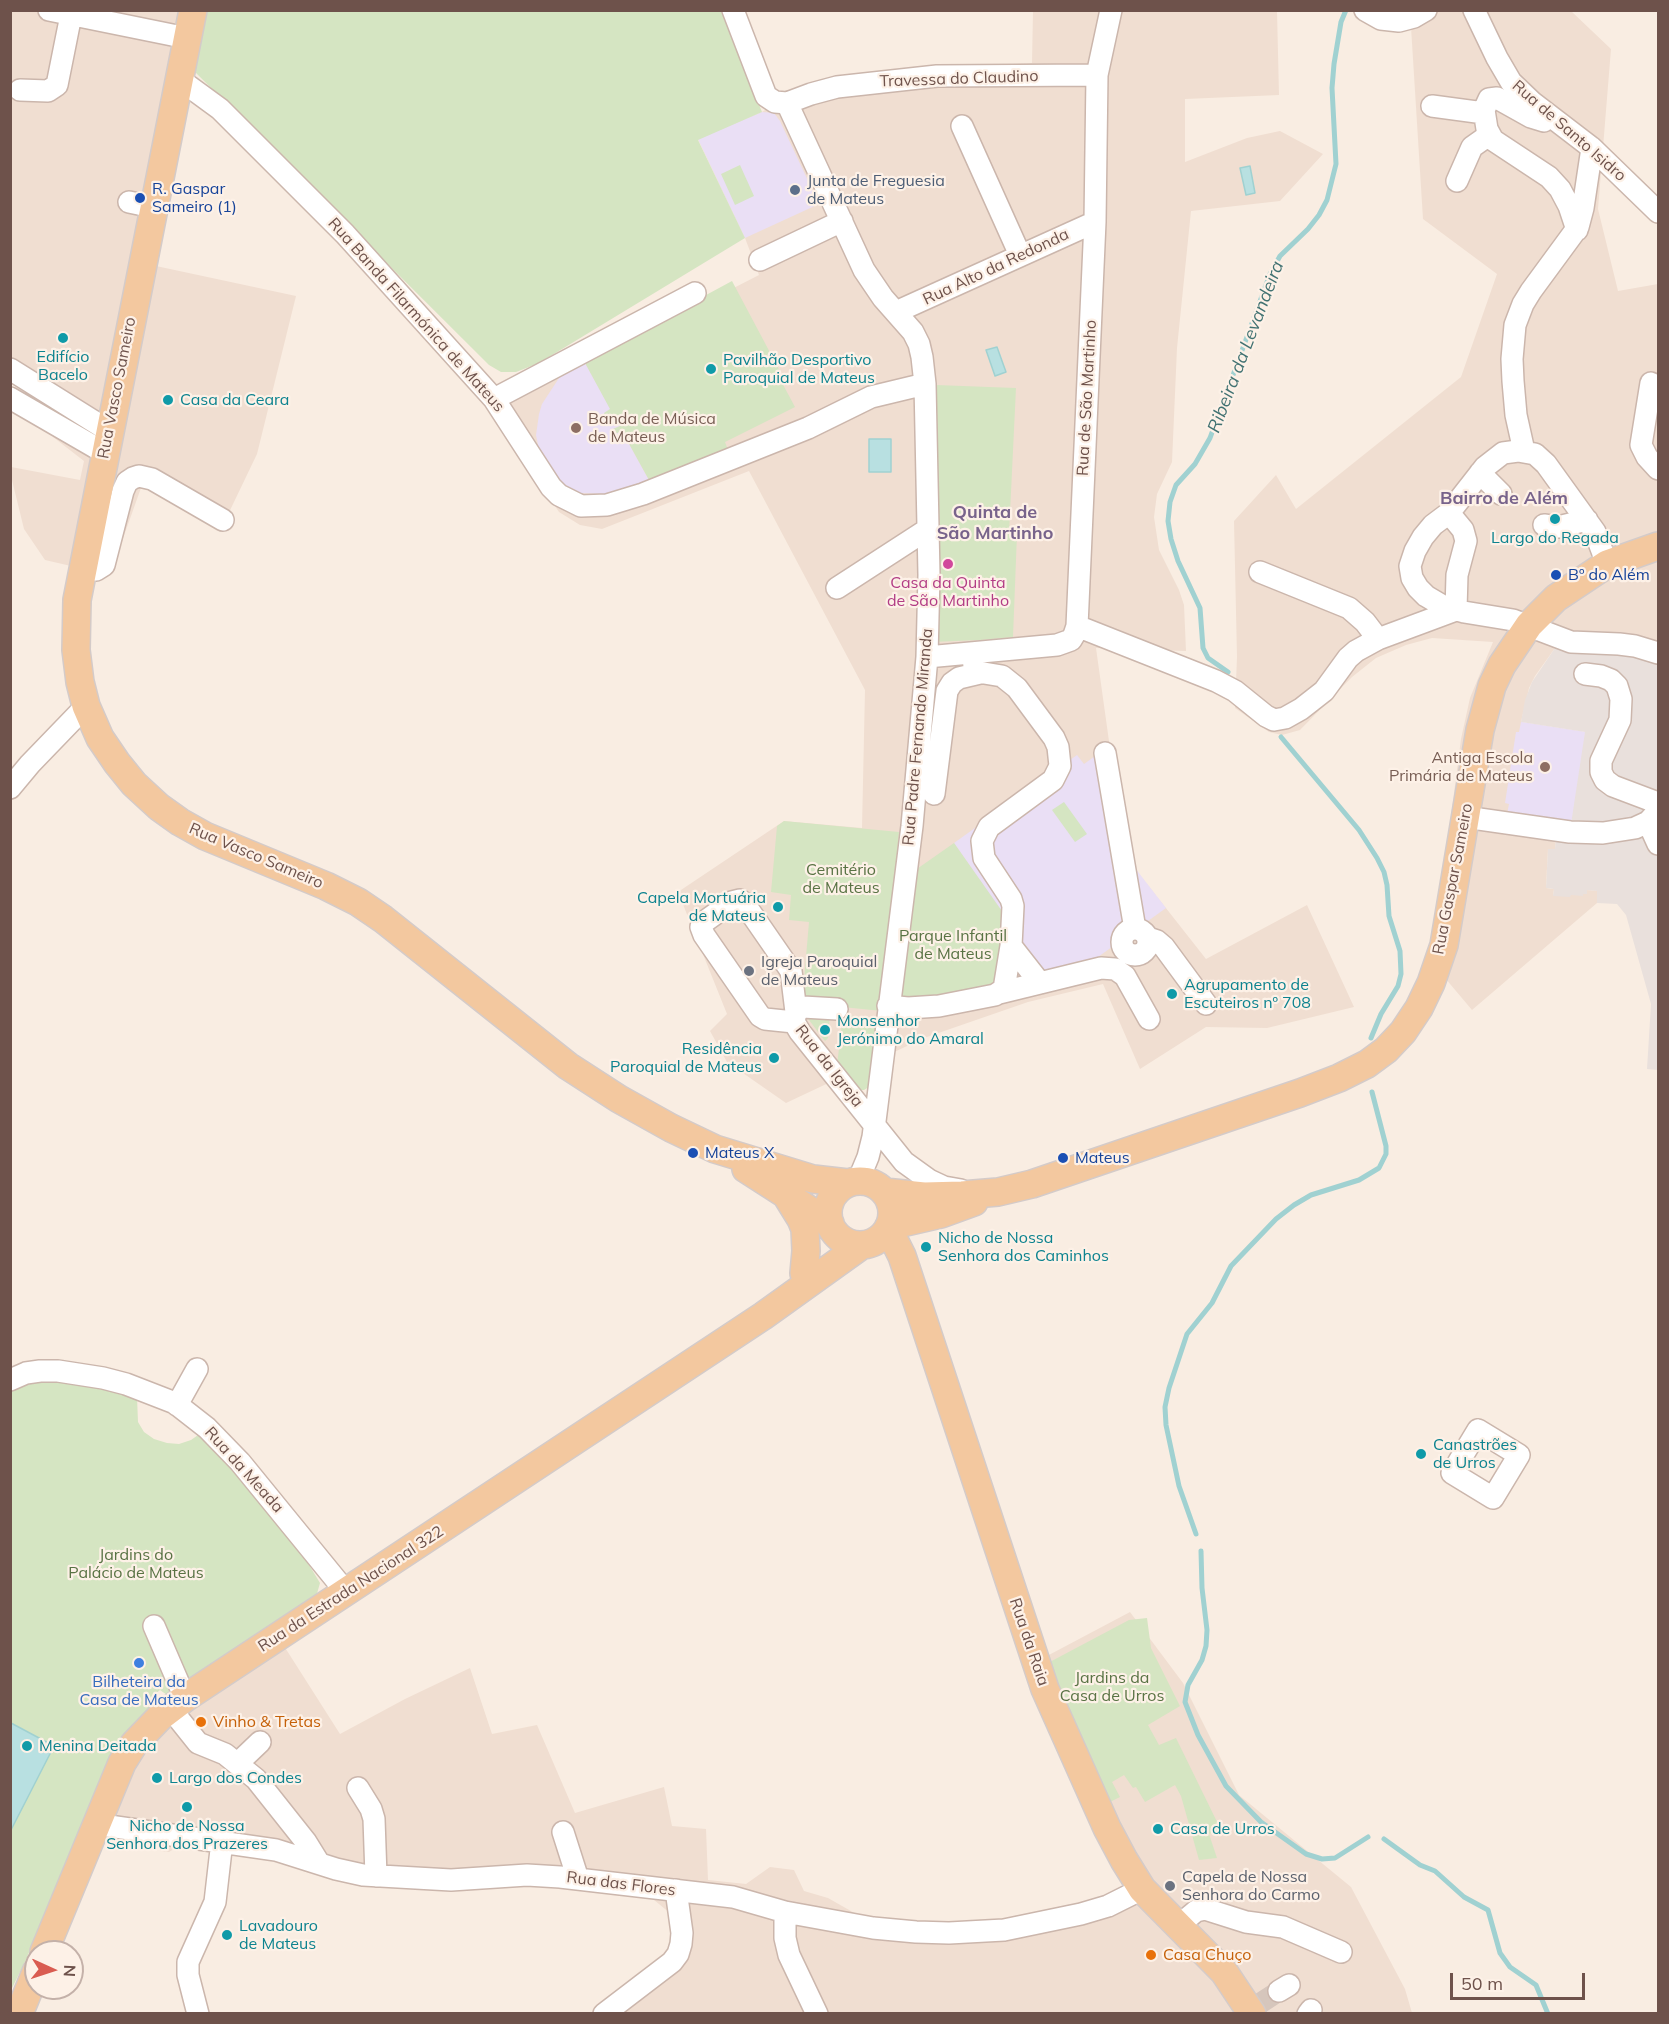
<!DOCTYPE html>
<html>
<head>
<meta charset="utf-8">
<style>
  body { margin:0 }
  #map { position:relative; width:1669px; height:2024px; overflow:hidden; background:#f9ede2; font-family:Mulish,sans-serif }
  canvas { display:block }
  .frame { position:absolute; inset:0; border:12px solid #6e524b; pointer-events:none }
  .north { position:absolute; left:24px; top:1940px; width:60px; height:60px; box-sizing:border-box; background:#fdf1e7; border:2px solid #c4b1a9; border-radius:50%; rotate:93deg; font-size:16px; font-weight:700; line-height:24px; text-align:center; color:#6e524b }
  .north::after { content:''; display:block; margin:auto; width:21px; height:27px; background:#d95c51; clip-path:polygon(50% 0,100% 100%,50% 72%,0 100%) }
  .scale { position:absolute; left:1450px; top:1973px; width:135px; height:27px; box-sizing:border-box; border:3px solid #6e524b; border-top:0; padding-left:8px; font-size:18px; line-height:21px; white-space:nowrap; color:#6e524b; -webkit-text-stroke:4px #fdf1e7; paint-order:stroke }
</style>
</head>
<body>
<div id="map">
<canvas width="1669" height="2024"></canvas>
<div class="frame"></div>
<div class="north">N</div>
<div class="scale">50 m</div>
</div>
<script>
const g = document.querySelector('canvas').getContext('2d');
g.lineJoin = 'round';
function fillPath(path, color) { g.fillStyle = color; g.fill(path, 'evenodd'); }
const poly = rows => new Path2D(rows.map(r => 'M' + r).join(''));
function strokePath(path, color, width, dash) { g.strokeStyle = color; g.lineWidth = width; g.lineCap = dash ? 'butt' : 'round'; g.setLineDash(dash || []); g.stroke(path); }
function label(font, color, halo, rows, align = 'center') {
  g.font = font + ' Mulish,sans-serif'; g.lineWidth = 4.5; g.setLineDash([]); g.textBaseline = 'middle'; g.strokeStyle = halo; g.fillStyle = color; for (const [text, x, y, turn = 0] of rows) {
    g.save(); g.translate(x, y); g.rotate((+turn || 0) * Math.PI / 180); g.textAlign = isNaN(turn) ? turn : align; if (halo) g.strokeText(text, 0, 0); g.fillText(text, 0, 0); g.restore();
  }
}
fillPath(poly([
  [11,11,207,11,156,266,296,296,257,454,222,527,142,485,110,575,45,560,24,529,11,476,11,467,80,480,84,461,53,437,64,414,11,383],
  [1033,11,1277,11,1279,95,1185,99,1185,162,1247,138,1280,131,1323,154,1280,201,1191,211,1177,348,1172,462,1157,494,1154,517,1159,550,1179,590,1184,605,1186,651,1096,648,1125,856,1206,959,1307,905,1354,1007,1267,1028,1206,1027,1140,1069,1103,984,1028,1002,924,1038,786,1103,727,1062,710,1031,727,1014,678,892,784,821,862,828,865,690,749,471,602,529,580,525,559,512,492,412,759,275,745,238,698,139,762,112,792,92,913,69,1032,63],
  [1410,11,1571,11,1611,49,1598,209,1618,291,1658,284,1658,660,1555,648,1535,676,1529,688,1521,722,1585,732,1557,822,1555,849,1548,849,1546,888,1554,889,1553,896,1583,893,1587,890,1598,891,1597,903,1472,1010,1429,959,1440,900,1461,739,1470,698,1493,642,1432,638,1406,645,1376,658,1352,677,1300,730,1282,735,1269,732,1235,708,1237,657,1234,521,1276,475,1296,509,1461,377,1497,274,1423,219],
  [1130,1612,1183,1683,1239,1795,1351,1887,1405,1989,1412,2013,599,2013,673,1953,670,1913,654,1900,646,1897,290,1857,177,1847,169,1852,160,1851,157,1842,117,1836,97,1848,117,1795,157,1733,284,1646,340,1734,405,1699,470,1668,492,1734,537,1725,575,1813,664,1787,672,1826,706,1829,708,1880,746,1884,770,1867,794,1870,804,1891,828,1898,865,1919,956,1929,1086,1907,1122,1890,1123,1882,1030,1665]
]), '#f0ded1');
fillPath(poly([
  [1555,648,1569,650,1607,648,1658,660,1658,1070,1647,1069,1651,1004,1626,915,1617,904,1597,903,1597,891,1587,890,1587,894,1583,894,1583,896,1571,895,1570,897,1553,896,1554,889,1546,888,1548,849,1555,849,1557,822,1585,732,1521,722,1525,700,1532,682]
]), '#e9e0dc');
fillPath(poly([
  [762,112,774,113,780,121,819,204,745,238,698,139],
  [584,361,611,410,604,414,607,419,620,415,623,421,620,426,613,429,622,431,649,480,606,494,580,493,564,485,556,479,540,455,536,435,539,414,542,404,559,378],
  [1521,722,1585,732,1571,824,1507,814,1509,804,1505,803,1516,732,1519,732],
  [1109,746,1125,855,1166,908,1055,988,954,843,1077,755,1084,764]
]), '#eadff5');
fillPath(poly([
  [207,11,721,11,762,112,698,140,745,238,539,363,516,372,501,372,489,365,195,72],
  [740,165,754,196,735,205,721,174],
  [732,281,783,377,780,379,795,407,725,442,728,450,649,480,622,431,615,434,613,429,620,426,623,421,620,415,614,415,607,419,604,413,610,409,584,361],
  [936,385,1016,388,1009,534,1017,534,1013,637,980,640,932,642],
  [1064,802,1087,834,1075,842,1052,810],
  [784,821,899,832,882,1011,802,1003,809,922,789,920,791,895,771,892,777,826],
  [954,843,1004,914,996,986,912,1005,900,996,914,871],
  [830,1014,828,1038,825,1041,809,1020,808,1016],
  [843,1015,879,1018,869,1087,864,1090,858,1090,837,1065],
  [46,1380,69,1380,137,1397,138,1422,144,1432,154,1439,167,1443,179,1444,191,1440,201,1433,259,1497,297,1545,320,1583,316,1597,307,1603,261,1631,167,1695,160,1690,148,1700,150,1709,97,1790,25,1962,11,1990,11,1389],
  [1147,1618,1151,1648,1180,1706,1148,1725,1159,1745,1176,1738,1221,1830,1209,1834,1217,1858,1199,1860,1181,1796,1175,1785,1145,1802,1136,1787,1133,1788,1124,1775,1112,1782,1120,1797,1110,1802,1063,1710,1046,1664,1129,1620]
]), '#d5e5c2');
const water = poly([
  [1250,166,1255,193,1246,195,1240,168,1250,166],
  [997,347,1006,372,995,376,986,350,997,347],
  [869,439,891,439,891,472,869,472,869,439],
  [11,1723,54,1746,11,1830,11,1723]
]);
fillPath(water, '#b8e0e1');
strokePath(water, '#a0d1d1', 1.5);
strokePath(poly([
  [1228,672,1208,658,1203,648,1200,608,1178,561,1171,539,1168,521,1170,502,1176,485,1195,464,1210,438,1270,274,1280,256,1308,229,1319,215,1327,200,1336,164,1332,88,1334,64,1341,22,1346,10],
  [1281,737,1359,830,1377,858,1384,872,1387,885,1389,916,1400,951,1401,974,1398,986,1381,1014,1371,1038],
  [1196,1534,1179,1486,1166,1425,1165,1407,1169,1388,1187,1334,1212,1303,1231,1266,1276,1219,1294,1205,1311,1195,1359,1180,1379,1168,1386,1154,1386,1146,1372,1092],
  [1201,1551,1202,1588,1207,1630,1206,1646,1202,1660,1188,1685,1185,1702,1198,1735,1226,1786,1261,1822,1306,1854,1322,1859,1335,1858,1368,1837],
  [1384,1839,1420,1865,1435,1871,1464,1897,1488,1910,1500,1953,1510,1967,1536,1985,1548,2014]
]), '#a0d1d1', 5);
strokePath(poly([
  [1256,2006,1279,1991]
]), '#d6c6bc', 21, [21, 10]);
const minor = poly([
  [49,10,187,38],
  [733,10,766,96,775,102,787,103,864,270,883,298,913,332,919,344,922,357,925,384,929,575,927,657,912,826,873,1137,868,1157,858,1181],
  [1365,10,1381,19,1399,21,1414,17,1426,10],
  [1474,10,1497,58,1511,82,1532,102,1592,148,1658,212],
  [179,79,220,109,345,234,494,399,551,487,559,495,581,506,607,505,643,494,808,428,871,397,925,384],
  [20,90,48,91,57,85,71,15],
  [787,103,811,94,837,87,937,76,1097,75],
  [1432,106,1484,113],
  [1544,121,1531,117,1497,98,1489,99,1484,110,1487,129,1493,140,1549,177,1560,189,1569,206,1577,230],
  [962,126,1020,255],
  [1457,181,1472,147,1489,135],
  [129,202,153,207],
  [760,260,842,221],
  [896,312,1095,222],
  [10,369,109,431],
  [1651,383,1641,445,1647,457,1658,469],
  [10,398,105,453],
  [494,399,695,293],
  [1524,451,1516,415,1513,381,1512,359,1515,325,1523,304,1531,291,1578,227,1583,208,1592,148],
  [1480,473,1501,494],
  [1544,525,1558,527,1587,520],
  [1607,564,1595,532,1546,464,1535,454,1518,451,1503,453,1485,467,1449,513,1433,525,1423,537,1415,551,1410,566,1412,578,1418,588,1426,596,1443,606,1464,612,1513,620,1571,642,1619,644,1635,646,1658,653],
  [82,568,96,570,104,565,123,491,127,482,133,478,139,476,152,479,223,520],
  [1260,572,1349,608,1365,622,1378,639],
  [837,588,928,529],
  [1077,626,1216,681,1235,691,1266,716,1274,720,1285,718,1301,709,1324,691,1348,658,1356,651,1378,639,1456,610,1457,575,1466,541,1463,530,1449,513],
  [927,657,1057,645,1071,640,1074,635,1077,626,1095,222,1097,75,1111,10],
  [1585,674,1601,676,1611,680,1617,686,1621,699,1620,720,1601,761,1601,772,1605,780,1613,786,1658,803],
  [1105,753,1135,929],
  [10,788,30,764,86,706],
  [934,794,947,691,952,683,959,678,980,673],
  [1465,817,1570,832,1603,833,1635,828,1648,822,1658,811],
  [1648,822,1658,844],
  '1122 942a13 13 0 1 1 26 0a13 13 0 1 1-26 0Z',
  [1148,938,1157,941,1164,947,1206,1004],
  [1011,946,1040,983],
  [999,993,1101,968,1115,969,1125,976,1149,1019],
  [888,1006,908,1008,939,1006,995,995,1004,989,1011,946,1013,906,1011,899,984,858,982,841,989,827,1053,780,1060,766,1058,747,1054,738,1017,688,1002,676,978,672,974,667,973,654],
  [837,1009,803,1007,796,1012,794,1022,800,1032,904,1162,929,1180,944,1187,961,1190],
  [794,1022,765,1019,760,1016,704,935,701,927,704,922,732,902,740,900,744,903,791,971,796,1012],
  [10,1380,26,1373,40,1371,58,1371,103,1378,126,1384,175,1403,207,1428,240,1462,346,1592],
  [177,1405,197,1369],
  [1478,1430,1519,1455,1493,1498,1452,1473,1478,1430],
  [154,1626,185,1698],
  [170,1708,198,1743,225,1754,256,1779,306,1842,319,1863],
  [238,1763,260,1742],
  [358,1788,371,1809,374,1819,376,1876],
  [95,1824,276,1850,336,1869,363,1875,451,1880,527,1875,560,1877,733,1897,785,1912,873,1928,916,1932,949,1933,1004,1930,1081,1914,1108,1906,1142,1889],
  [563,1832,578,1879],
  [785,1912,785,1938,789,1955,817,2014],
  [1178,1926,1196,1911,1205,1909,1246,1922,1283,1927,1341,1952],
  [1279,1991,1289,1985],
  [198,2014,188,1975,188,1962,215,1902,222,1841],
  [604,2014,672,1962,678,1954,681,1944,682,1933,676,1890],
  [1308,2014,1311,2010]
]);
const major = poly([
  [193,10,77,600,76,650,80,682,86,706,100,738,117,763,134,784,159,807,180,822,205,836,326,886,358,902,383,919,568,1066,619,1099,671,1128,715,1149,813,1179,848,1183],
  [746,1169,830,1223],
  '828 1213a32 32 0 1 1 64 0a32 32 0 1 1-64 0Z',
  [884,1192,924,1196,962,1195,998,1192,1032,1184,1300,1093,1339,1078,1367,1064,1386,1050,1403,1032,1419,1008,1431,983,1444,945,1480,730,1492,686,1502,665,1529,625,1556,598,1607,564,1658,546],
  [788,1198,801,1219,805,1229,806,1251,804,1273],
  [889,1226,941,1214,974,1202],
  [888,1228,902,1256,1045,1689,1107,1828,1124,1860,1142,1889,1224,1972,1252,2014],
  [44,1952,122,1763,134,1744,160,1717,185,1698,763,1316,862,1245],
  [19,2014,36,1972]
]);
strokePath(minor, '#cbb6ac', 24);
strokePath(major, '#d4cbc9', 30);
strokePath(minor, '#fff', 21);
strokePath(major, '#f3c89f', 27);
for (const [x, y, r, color] of [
  [795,190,6,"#5c6f8a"],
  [140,198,6,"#1a4fb4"],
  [63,338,6,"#0f9aa8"],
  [711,369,6,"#0f9aa8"],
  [168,400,6,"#0f9aa8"],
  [576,428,6,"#8d6e63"],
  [1555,519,6,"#0f9aa8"],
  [948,564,6,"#d1479c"],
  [1556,575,6,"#1a4fb4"],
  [1545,767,6,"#8d6e63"],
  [778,907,6,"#0f9aa8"],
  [749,971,6,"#6b7280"],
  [1172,994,6,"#0f9aa8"],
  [825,1030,6,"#0f9aa8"],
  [774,1058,6,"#0f9aa8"],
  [693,1153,6,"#1a4fb4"],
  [1063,1158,6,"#1a4fb4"],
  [926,1247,6,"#0f9aa8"],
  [1421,1454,6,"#0f9aa8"],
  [139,1663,6,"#3f7fe0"],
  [201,1722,6,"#e8710a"],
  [27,1746,6,"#0f9aa8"],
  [157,1778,6,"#0f9aa8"],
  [187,1807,6,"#0f9aa8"],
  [1158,1829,6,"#0f9aa8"],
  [1170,1886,6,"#6b7280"],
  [227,1935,6,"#0f9aa8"],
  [1151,1955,6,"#e8710a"]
]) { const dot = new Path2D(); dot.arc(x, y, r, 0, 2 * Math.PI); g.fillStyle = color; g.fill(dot); strokePath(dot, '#fdf1e7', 2); }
label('16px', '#6e524b', '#fdf1e7', [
  ["Travessa do Claudino",959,79,-2],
  ["Rua de Santo Isidro",1569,131,41],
  ["Rua Alto da Redonda",996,267,-25],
  ["Rua Banda Filarmónica de Mateus",416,315,48],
  ["Rua Vasco Sameiro",117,388,-79],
  ["Rua de São Martinho",1087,398,-87],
  ["Rua Padre Fernando Miranda",918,737,-85],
  ["Rua Vasco Sameiro",256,856,23],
  ["Rua Gaspar Sameiro",1453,879,-79],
  ["Rua da Igreja",829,1066,52],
  ["Rua da Meada",244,1470,48],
  ["Rua da Estrada Nacional 322",351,1589,-33],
  ["Rua da Raia",1029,1642,71],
  ["Rua das Flores",621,1884,7]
]);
label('16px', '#4e5e75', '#fdf1e7', [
  ["Junta de Freguesia",807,181],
  ["de Mateus",807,199]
], 'left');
label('16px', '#164399', '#fdf1e7', [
  ["R. Gaspar",152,189],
  ["Sameiro (1)",152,207],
  ["Bº do Além",1568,575],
  ["Mateus X",705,1153],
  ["Mateus",1075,1158]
], 'left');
label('16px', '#0d838f', '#fdf1e7', [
  ["Edifício",63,357,"center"],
  ["Bacelo",63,375,"center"],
  ["Pavilhão Desportivo",723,360],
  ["Paroquial de Mateus",723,378],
  ["Casa da Ceara",180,400],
  ["Largo do Regada",1555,538,"center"],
  ["Capela Mortuária",766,898,"right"],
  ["de Mateus",766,916,"right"],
  ["Agrupamento de",1184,985],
  ["Escuteiros nº 708",1184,1003],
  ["Monsenhor",837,1021],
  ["Jerónimo do Amaral",837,1039],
  ["Residência",762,1049,"right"],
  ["Paroquial de Mateus",762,1067,"right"],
  ["Nicho de Nossa",938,1238],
  ["Senhora dos Caminhos",938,1256],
  ["Canastrões",1433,1445],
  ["de Urros",1433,1463],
  ["Menina Deitada",39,1746],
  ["Largo dos Condes",169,1778],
  ["Nicho de Nossa",187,1826,"center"],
  ["Senhora dos Prazeres",187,1844,"center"],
  ["Casa de Urros",1170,1829],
  ["Lavadouro",239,1926],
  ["de Mateus",239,1944]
], 'left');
label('16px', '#785e54', '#fdf1e7', [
  ["Banda de Música",588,419],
  ["de Mateus",588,437],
  ["Antiga Escola",1533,758,"right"],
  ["Primária de Mateus",1533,776,"right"]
], 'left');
label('16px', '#b23c85', '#fdf1e7', [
  ["Casa da Quinta",948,583],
  ["de São Martinho",948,601]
]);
label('16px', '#597344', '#fdf1e7', [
  ["Cemitério",841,870],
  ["de Mateus",841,888],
  ["Parque Infantil",953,936],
  ["de Mateus",953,954],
  ["Jardins do",136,1555],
  ["Palácio de Mateus",136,1573],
  ["Jardins da",1112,1678],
  ["Casa de Urros",1112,1696]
]);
label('16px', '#5b616d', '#fdf1e7', [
  ["Igreja Paroquial",761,962],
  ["de Mateus",761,980],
  ["Capela de Nossa",1182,1877],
  ["Senhora do Carmo",1182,1895]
], 'left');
label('16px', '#366cbe', '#fdf1e7', [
  ["Bilheteira da",139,1682],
  ["Casa de Mateus",139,1700]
]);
label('16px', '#c56008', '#fdf1e7', [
  ["Vinho & Tretas",213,1722],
  ["Casa Chuço",1163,1955]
], 'left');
label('italic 18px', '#417272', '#fdf1e7', [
  ["Ribeira da Levandeira",1246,347,-69]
]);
label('bold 18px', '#78638b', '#fdf1e7', [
  ["Bairro de Além",1504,499],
  ["Quinta de",995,513],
  ["São Martinho",995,534]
]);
</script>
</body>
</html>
